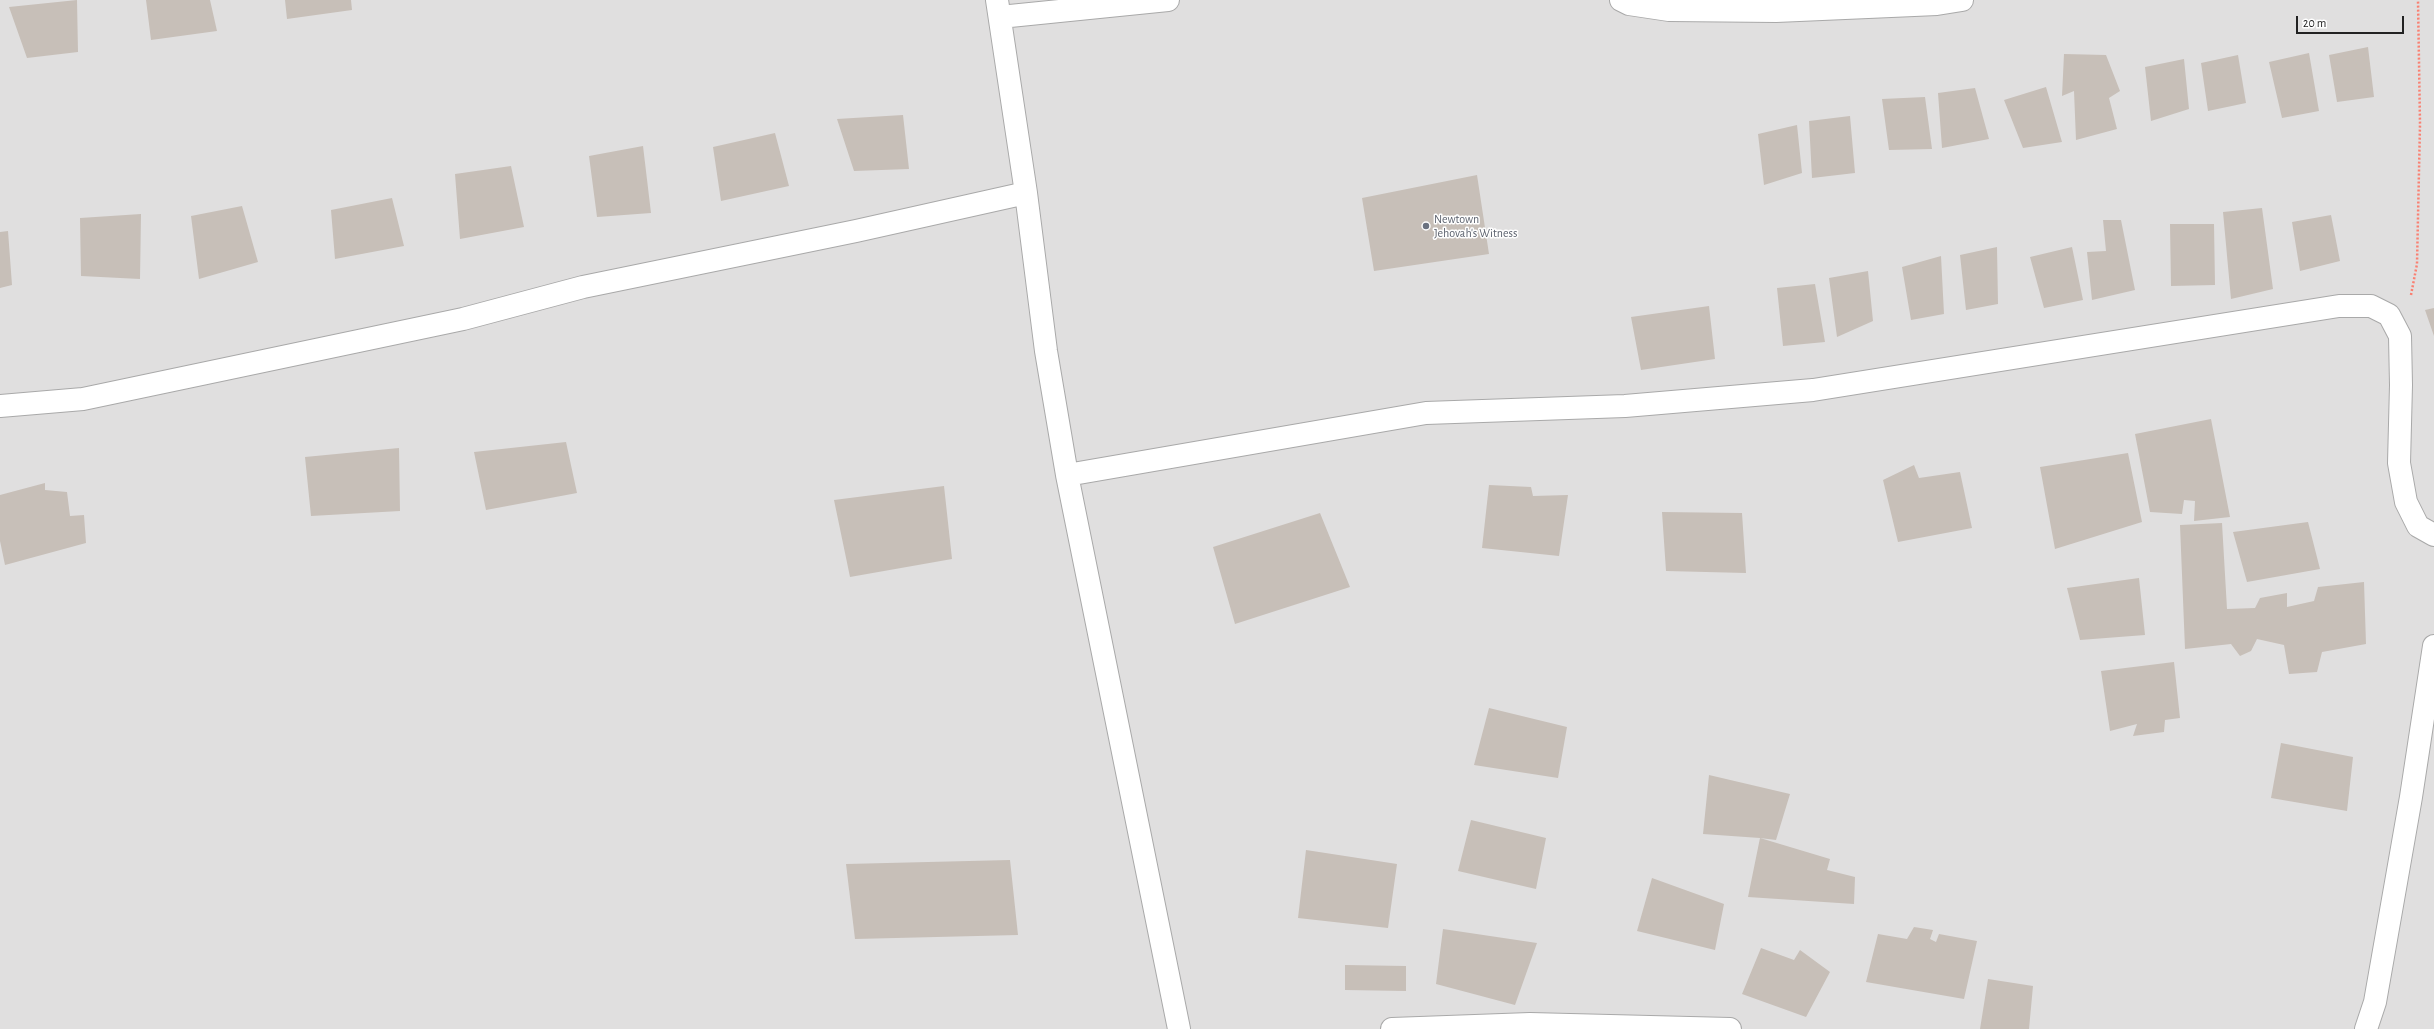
<!DOCTYPE html>
<html>
<head>
<meta charset="utf-8">
<style>
  body { margin:0 }
  #map { position:relative; width:2434px; height:1029px; overflow:hidden; background:#f2efe9; font-family:"Alegreya Sans",sans-serif }
  canvas { display:block }
  .scale { position:absolute; left:2296px; top:16px; width:108px; height:18px; box-sizing:border-box; border:2px solid #222; border-top:0; padding-left:5px; font-size:12px; line-height:14px; white-space:nowrap; color:#222; -webkit-text-stroke:3px #fff; paint-order:stroke }
</style>
</head>
<body>
<div id="map">
<canvas width="2434" height="1029"></canvas>
<div class="scale">20 m</div>
</div>
<script>
const g = document.querySelector('canvas').getContext('2d');
g.lineJoin = 'round';
function fillPath(path, color) { g.fillStyle = color; g.fill(path, 'evenodd'); }
const poly = rows => new Path2D(rows.map(r => 'M' + r).join(''));
function strokePath(path, color, width, dash) { g.strokeStyle = color; g.lineWidth = width; g.lineCap = dash ? 'butt' : 'round'; g.setLineDash(dash || []); g.stroke(path); }
function label(font, color, halo, rows, align = 'center') {
  g.font = font + ' "Alegreya Sans",sans-serif'; g.lineWidth = 3; g.setLineDash([]); g.textBaseline = 'middle'; g.strokeStyle = halo; g.fillStyle = color; for (const [text, x, y, turn = 0] of rows) {
    g.save(); g.translate(x, y); g.rotate((+turn || 0) * Math.PI / 180); g.textAlign = isNaN(turn) ? turn : align; if (halo) g.strokeText(text, 0, 0); g.fillText(text, 0, 0); g.restore();
  }
}
fillPath(poly([
  [0,0,2434,0,2434,1029,0,1029]
]), '#e0dfdf');
fillPath(poly([
  [77,0,78,52,27,58,9,7],
  [146,0,210,0,217,31,151,40],
  [285,0,351,0,352,10,287,19],
  [2368,47,2374,97,2337,102,2329,55],
  [2309,53,2319,111,2282,118,2269,62],
  [2064,54,2106,55,2120,91,2109,98,2117,129,2076,140,2074,91,2062,96],
  [2238,55,2246,103,2208,111,2201,63],
  [2184,59,2189,109,2151,121,2145,67],
  [2046,87,2062,142,2023,148,2004,100],
  [1975,88,1989,139,1942,148,1938,93],
  [1925,97,1932,149,1889,150,1882,99],
  [903,115,909,169,854,171,837,119],
  [1850,116,1855,173,1812,178,1809,121],
  [1797,125,1802,173,1764,185,1758,134],
  [775,133,789,186,721,201,713,147],
  [643,146,651,213,597,217,589,156],
  [511,166,524,227,460,239,455,174],
  [1477,175,1489,254,1374,271,1362,198],
  [392,198,404,246,335,259,331,210],
  [242,206,258,262,199,279,191,216],
  [2262,208,2273,289,2231,299,2223,212],
  [141,214,140,279,81,276,80,218],
  [2331,215,2340,261,2300,271,2292,222],
  [2103,220,2121,220,2135,290,2092,300,2087,252,2106,251],
  [2170,224,2214,224,2215,285,2171,286],
  [8,231,12,285,0,288,0,232],
  [1997,247,1998,304,1966,310,1960,255],
  [2072,247,2083,300,2044,308,2030,257],
  [1941,256,1944,314,1911,320,1902,267],
  [1868,271,1873,321,1837,337,1829,278],
  [1815,284,1825,342,1783,346,1777,288],
  [1709,306,1715,359,1641,370,1631,317],
  [2434,308,2434,336,2425,310],
  [2211,419,2230,517,2194,521,2195,501,2184,500,2182,514,2150,512,2135,434],
  [566,442,577,493,486,510,474,452],
  [399,448,400,511,311,516,305,457],
  [2128,453,2142,522,2055,549,2040,467],
  [1914,465,1919,478,1960,472,1972,528,1898,542,1883,480],
  [45,483,45,490,67,492,70,516,84,515,86,543,5,565,0,541,0,495],
  [1489,485,1531,487,1533,496,1568,495,1559,556,1482,548],
  [944,486,952,559,850,577,834,500],
  [1662,512,1742,513,1746,573,1666,571],
  [1320,513,1350,587,1235,624,1213,547],
  [2308,522,2320,569,2247,582,2233,532],
  [2222,523,2227,609,2255,608,2260,598,2287,593,2287,607,2314,601,2318,587,2364,582,2366,644,2322,652,2317,672,2289,674,2284,645,2257,639,2251,651,2240,656,2231,644,2185,649,2180,525],
  [2139,578,2145,635,2080,640,2067,588],
  [2174,662,2180,718,2165,720,2164,732,2133,736,2137,724,2110,731,2101,671],
  [1489,708,1567,727,1558,778,1474,765],
  [2281,743,2353,757,2347,811,2271,798],
  [1709,775,1790,794,1776,840,1760,838,1830,859,1827,870,1855,877,1854,904,1748,897,1760,838,1703,834],
  [1471,820,1546,838,1536,889,1458,871],
  [1306,850,1397,864,1388,928,1298,918],
  [1010,860,1018,935,855,939,846,864],
  [1652,878,1724,904,1715,950,1637,931],
  [1914,927,1933,930,1930,939,1936,942,1939,934,1977,941,1964,999,1866,982,1878,934,1907,939],
  [1443,929,1537,943,1515,1005,1436,984],
  [1761,948,1794,960,1800,950,1830,972,1806,1017,1742,994],
  [1345,965,1406,966,1406,991,1345,990],
  [1988,979,2033,986,2029,1029,1980,1029]
]), '#c7bfb8');
const minor = poly([
  [997,0,1026,193,1046,351,1067,475,1179,1029],
  [1621,0,1629,4,1669,10,1776,11,1937,4,1962,0],
  [1000,17,1168,0],
  [0,406,83,399,463,319,583,287,856,231,1026,193],
  [1067,475,1426,413,1625,406,1813,390,2339,306,2371,306,2389,315,2400,336,2401,385,2399,463,2406,502,2418,526,2434,535],
  [1392,1029,1530,1024,1730,1029],
  [2366,1029,2375,1002,2411,797,2434,646]
]);
strokePath(minor, '#a9a9a9', 24);
strokePath(poly([
  [2411,295,2417,264,2420,124,2418,0]
]), '#fa8072', 2.5, [2, 2]);
strokePath(minor, '#fff', 22);
for (const [x, y, r, color] of [
  [1426,226,4,"#6b7280"]
]) { const dot = new Path2D(); dot.arc(x, y, r, 0, 2 * Math.PI); g.fillStyle = color; g.fill(dot); strokePath(dot, '#fff', 1.5); }
label('12px', '#5b616d', '#fff', [
  ["Newtown",1434,219],
  ["Jehovah's Witness",1434,233]
], 'left');
</script>
</body>
</html>
